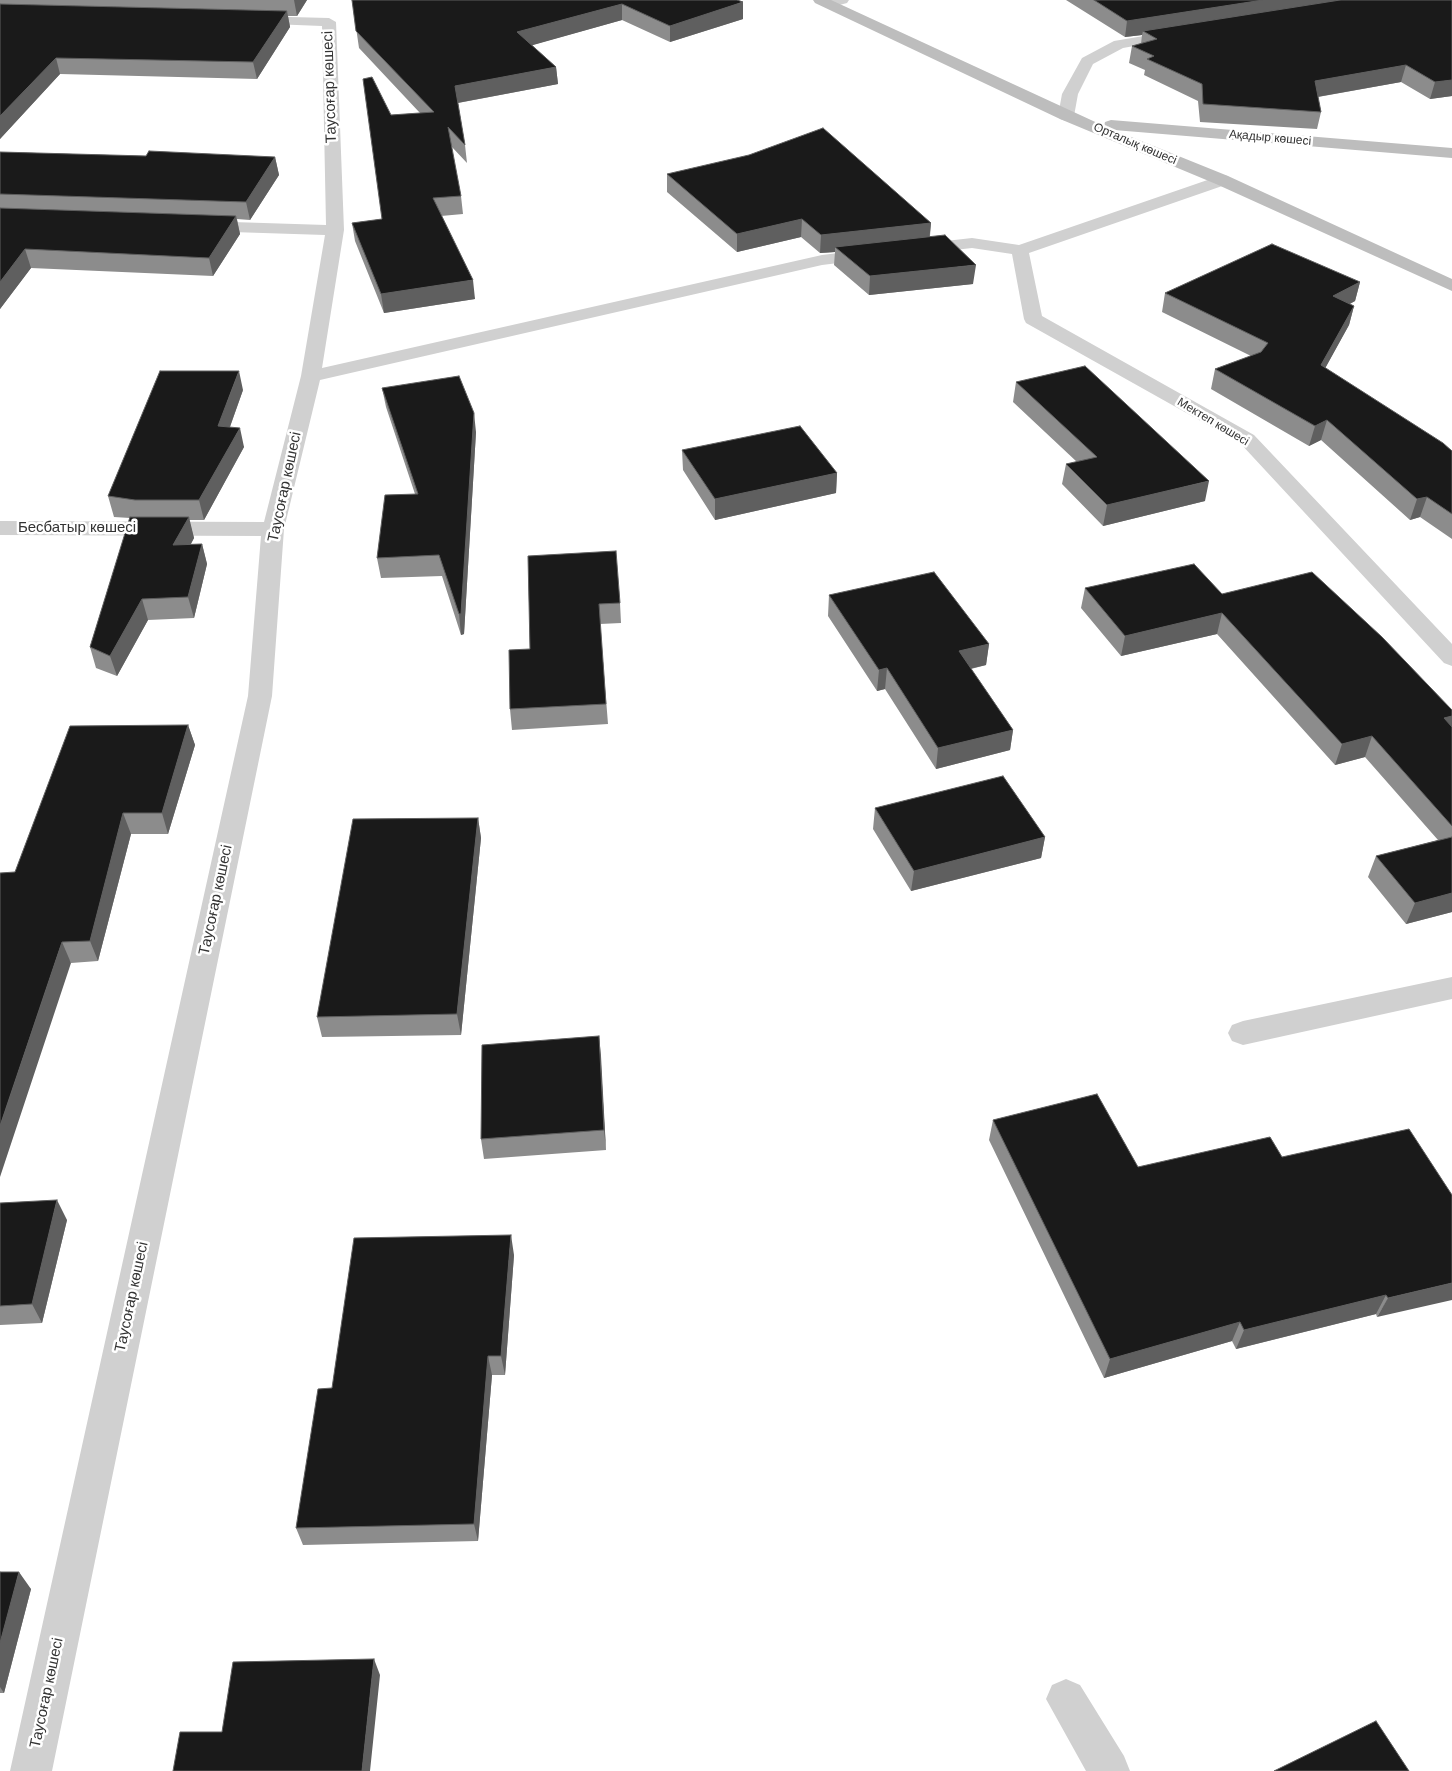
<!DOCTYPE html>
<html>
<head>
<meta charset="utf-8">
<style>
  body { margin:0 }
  canvas { display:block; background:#fff }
</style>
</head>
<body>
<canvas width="1452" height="1771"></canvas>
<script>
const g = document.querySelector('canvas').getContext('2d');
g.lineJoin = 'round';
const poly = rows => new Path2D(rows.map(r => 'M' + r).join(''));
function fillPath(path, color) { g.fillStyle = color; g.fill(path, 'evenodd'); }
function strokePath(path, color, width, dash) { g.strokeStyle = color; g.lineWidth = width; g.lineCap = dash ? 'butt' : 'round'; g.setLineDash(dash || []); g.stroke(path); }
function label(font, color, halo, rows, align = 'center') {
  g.font = font + ' Arial,sans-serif'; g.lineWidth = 5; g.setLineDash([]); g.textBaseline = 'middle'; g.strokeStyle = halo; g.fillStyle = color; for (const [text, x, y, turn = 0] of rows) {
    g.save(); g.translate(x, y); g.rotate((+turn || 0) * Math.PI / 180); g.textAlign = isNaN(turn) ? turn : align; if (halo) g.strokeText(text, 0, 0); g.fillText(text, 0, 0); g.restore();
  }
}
fillPath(poly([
  [1452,977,1452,999,1243,1045,1232,1041,1228,1033,1232,1025,1243,1021,1452,977]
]), '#d0d0d0');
fillPath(poly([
  [827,0,849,0,847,3,828,8,821,4,827,0],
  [251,16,329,18,336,22,344,230,322,368,822,255,871,249,877,250,880,254,877,258,871,259,822,265,320,380,284,529,272,696,52,1771,10,1771,248,696,261,536,0,535,0,521,264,522,301,376,325,235,201,231,195,230,192,226,195,222,201,221,326,225,322,26,246,23,244,20,251,16],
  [1179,30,1186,34,1184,37,1123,48,1093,64,1078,94,1074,116,1066,121,1060,119,1058,116,1062,94,1082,58,1114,41,1179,30],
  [1222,175,1228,176,1230,180,1228,184,1029,253,1042,316,1254,435,1452,644,1452,666,1444,663,1240,443,1026,323,1024,319,1012,254,972,248,919,254,913,253,910,249,913,245,919,244,972,238,1019,245,1222,175],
  [1066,1679,1080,1685,1124,1756,1130,1771,1086,1771,1046,1699,1052,1685,1066,1679]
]), '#d0d0d0');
fillPath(poly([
  [813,0,831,0,1104,126,1105,122,1111,120,1452,148,1452,158,1114,130,1228,176,1452,279,1452,291,1216,184,1060,119,815,3,813,0]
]), '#bdbdbd');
fillPath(poly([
  [0,0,307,0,297,16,288,16,290,27,257,79,60,74,0,139],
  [352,0,737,0,743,19,670,42,622,20,532,45,556,67,558,84,458,103,465,145,467,163,451,146,461,196,463,214,441,216,475,299,384,313,355,241,352,223,382,219,391,115,420,113,359,48],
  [1066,0,1452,0,1452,96,1430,99,1401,82,1318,97,1321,112,1317,129,1200,122,1198,101,1144,75,1145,70,1129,63,1132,46,1141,44,1142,35,1125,37],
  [0,152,146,156,275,157,279,175,250,220,237,219,240,234,213,276,31,268,0,309],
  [667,174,931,223,930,236,973,284,869,295,834,265,835,252,820,253,801,237,737,252,667,192],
  [1360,282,1355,301,1350,304,1354,306,1349,325,1325,368,1452,451,1452,539,1420,517,1410,520,1321,440,1309,446,1211,389,1215,369,1251,356,1162,312,1165,293],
  [1016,382,1205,501,1103,526,1062,484,1066,464,1077,462,1013,402],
  [382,388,476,432,464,634,461,635,442,576,381,578,377,558,415,494,386,407],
  [243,390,230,427,244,447,204,520,189,520,194,538,191,544,202,544,207,564,194,618,148,620,117,676,96,668,90,647,130,518,114,517,108,496],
  [682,450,837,473,836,493,715,520,683,470],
  [528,556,620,603,621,623,600,624,608,724,512,730,510,709,530,649],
  [1085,588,1222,594,1452,710,1452,912,1406,924,1368,877,1376,856,1438,840,1365,757,1335,765,1217,634,1121,656,1081,608],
  [829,595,989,644,986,665,971,669,1013,730,1010,750,936,769,885,689,877,691,828,616],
  [188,725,195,745,168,834,131,834,98,961,71,963,15,872],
  [875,808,1045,837,1041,858,911,891,873,829],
  [478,818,481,838,461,1035,322,1037,317,1017],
  [599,1036,606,1150,484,1159,481,1139],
  [993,1120,1138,1167,1282,1157,1452,1195,1377,1317,1376,1314,1236,1349,1232,1341,1104,1378,989,1140],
  [0,1203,67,1220,42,1323,0,1325],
  [514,1255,505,1375,492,1375,478,1541,303,1545,296,1528],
  [0,1572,31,1589,4,1693,0,1693]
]), '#8c8c8c');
fillPath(poly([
  [294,0,307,0,297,16],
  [1263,0,1362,0,1143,31,1142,35,1125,37,1127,21],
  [743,2,743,19,670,42,670,26],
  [622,4,622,20,519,49,517,32],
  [287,11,290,27,257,79,253,62],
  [56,58,60,74,0,139,0,116],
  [1406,65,1401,82,1311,98,1315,81],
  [556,67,558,84,457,103,455,86],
  [1452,80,1452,96,1430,99,1435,82],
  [275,157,279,175,250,220,246,202],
  [236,216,240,234,213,276,209,258],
  [802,219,801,237,737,252,737,234],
  [931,223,929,241,835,247,835,252,820,253,821,235],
  [25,249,31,268,0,309,0,282],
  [976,265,973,284,869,295,870,276],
  [473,280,475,299,384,313,381,294],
  [1360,282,1355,301,1328,315,1333,296],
  [1354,306,1349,325,1316,385,1321,365],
  [239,371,243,390,223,446,218,426],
  [474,413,476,432,464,634,461,635,459,614],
  [1327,420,1321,440,1309,446,1315,426],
  [240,428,244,447,204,520,199,500],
  [837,473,836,493,715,520,715,499],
  [1209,481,1205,501,1103,526,1107,505],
  [1427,497,1420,517,1410,520,1417,499],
  [189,517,194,538,179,565,173,545],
  [202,544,207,564,194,618,188,597],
  [142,599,148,620,117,676,110,656],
  [1222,613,1217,634,1121,656,1125,636],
  [989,644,986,665,956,672,959,651],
  [887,668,885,689,877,691,879,670],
  [1452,716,1452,726,1448,735,1444,718],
  [188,725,195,745,168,834,162,813],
  [1013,730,1010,750,936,769,938,748],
  [1372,736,1365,757,1335,765,1342,744],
  [123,813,131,834,98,961,90,941],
  [478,818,481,838,461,1035,457,1014],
  [1045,837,1041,858,911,891,914,871],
  [1452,893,1452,912,1406,924,1415,903],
  [62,942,71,963,0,1177,0,1126],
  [599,1036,601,1056,606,1150,604,1130],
  [57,1200,67,1220,42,1323,32,1304],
  [511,1235,514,1255,505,1375,501,1356],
  [1452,1283,1452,1300,1377,1317,1388,1298],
  [1386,1295,1376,1314,1236,1349,1244,1330],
  [1240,1322,1232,1341,1104,1378,1110,1359],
  [488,1356,492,1375,478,1541,474,1524],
  [19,1572,31,1589,4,1693,0,1687,0,1643],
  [374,1659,380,1675,370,1771,362,1771]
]), '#5f5f5f');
const building = poly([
  [352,0,737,0,743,2,670,26,622,4,517,32,556,67,455,86,465,145,448,127,461,196,433,198,473,280,381,294,352,223,382,219,363,79,372,77,391,115,434,112,356,31,352,0],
  [1094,0,1263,0,1127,21,1094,0],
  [1340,0,1452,0,1452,80,1435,82,1406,65,1315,81,1321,112,1203,104,1202,84,1147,59,1154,56,1132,46,1157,39,1143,31,1340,0],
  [0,4,287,11,253,62,56,58,0,116,0,4],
  [823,128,931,223,821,235,802,219,737,234,667,174,749,155,823,128],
  [149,151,275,157,246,202,0,194,0,152,146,156,149,151],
  [0,208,236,216,209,258,25,249,0,282,0,208],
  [945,235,976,265,870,276,835,247,945,235],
  [1272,244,1360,282,1333,296,1354,306,1321,365,1443,443,1452,451,1452,514,1427,497,1417,499,1327,420,1315,426,1215,369,1261,352,1268,343,1165,293,1272,244],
  [1085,366,1209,481,1107,505,1066,464,1097,457,1016,382,1085,366],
  [160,371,239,371,218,426,240,428,199,500,135,500,108,496,160,371],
  [459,376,474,413,461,614,459,614,439,555,377,558,385,495,418,494,382,388,459,376],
  [800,426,837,473,715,499,682,450,800,426],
  [130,517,189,517,173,545,202,544,188,597,142,599,110,656,90,647,130,517],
  [616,551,620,603,599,604,606,704,510,709,509,650,530,649,528,556,616,551],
  [1194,564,1222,594,1312,572,1382,637,1452,710,1452,716,1444,718,1452,727,1452,826,1372,736,1342,744,1222,613,1125,636,1085,588,1194,564],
  [934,572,989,644,959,651,1013,730,938,748,887,668,879,670,829,595,934,572],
  [188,725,162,813,123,813,90,941,62,942,0,1126,0,873,15,872,70,726,188,725],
  [1003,776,1045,837,914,871,875,808,1003,776],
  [478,818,457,1014,317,1017,353,819,478,818],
  [1452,837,1452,893,1415,903,1376,856,1452,837],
  [599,1036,604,1130,481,1139,482,1045,599,1036],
  [1097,1094,1138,1167,1270,1137,1282,1157,1409,1129,1452,1195,1452,1283,1388,1298,1386,1295,1244,1330,1240,1322,1110,1359,993,1120,1097,1094],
  [57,1200,32,1304,0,1306,0,1203,57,1200],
  [511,1235,501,1356,488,1356,474,1524,296,1528,318,1389,332,1388,354,1238,511,1235],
  [0,1572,19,1572,0,1643,0,1572],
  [374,1659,362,1771,173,1771,180,1732,222,1732,233,1662,374,1659],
  [1376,1721,1409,1771,1274,1771,1376,1721]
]);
fillPath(building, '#1a1a1a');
strokePath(building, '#5f5f5f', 1);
label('12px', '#333', '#fff', [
  ["Ақадыр көшесі",1270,138,5],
  ["Орталық көшесі",1135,144,23],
  ["Мектеп көшесі",1213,422,31]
]);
label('15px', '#333', '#fff', [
  ["Тауcоғар көшесі",330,87,-92],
  ["Тауcоғар көшесі",285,487,-78],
  ["Бесбатыр көшесі",77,528],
  ["Тауcоғар көшесі",216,900,-78],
  ["Тауcоғар көшесі",132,1297,-78],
  ["Тауcоғар көшесі",47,1693,-78]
]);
</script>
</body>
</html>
